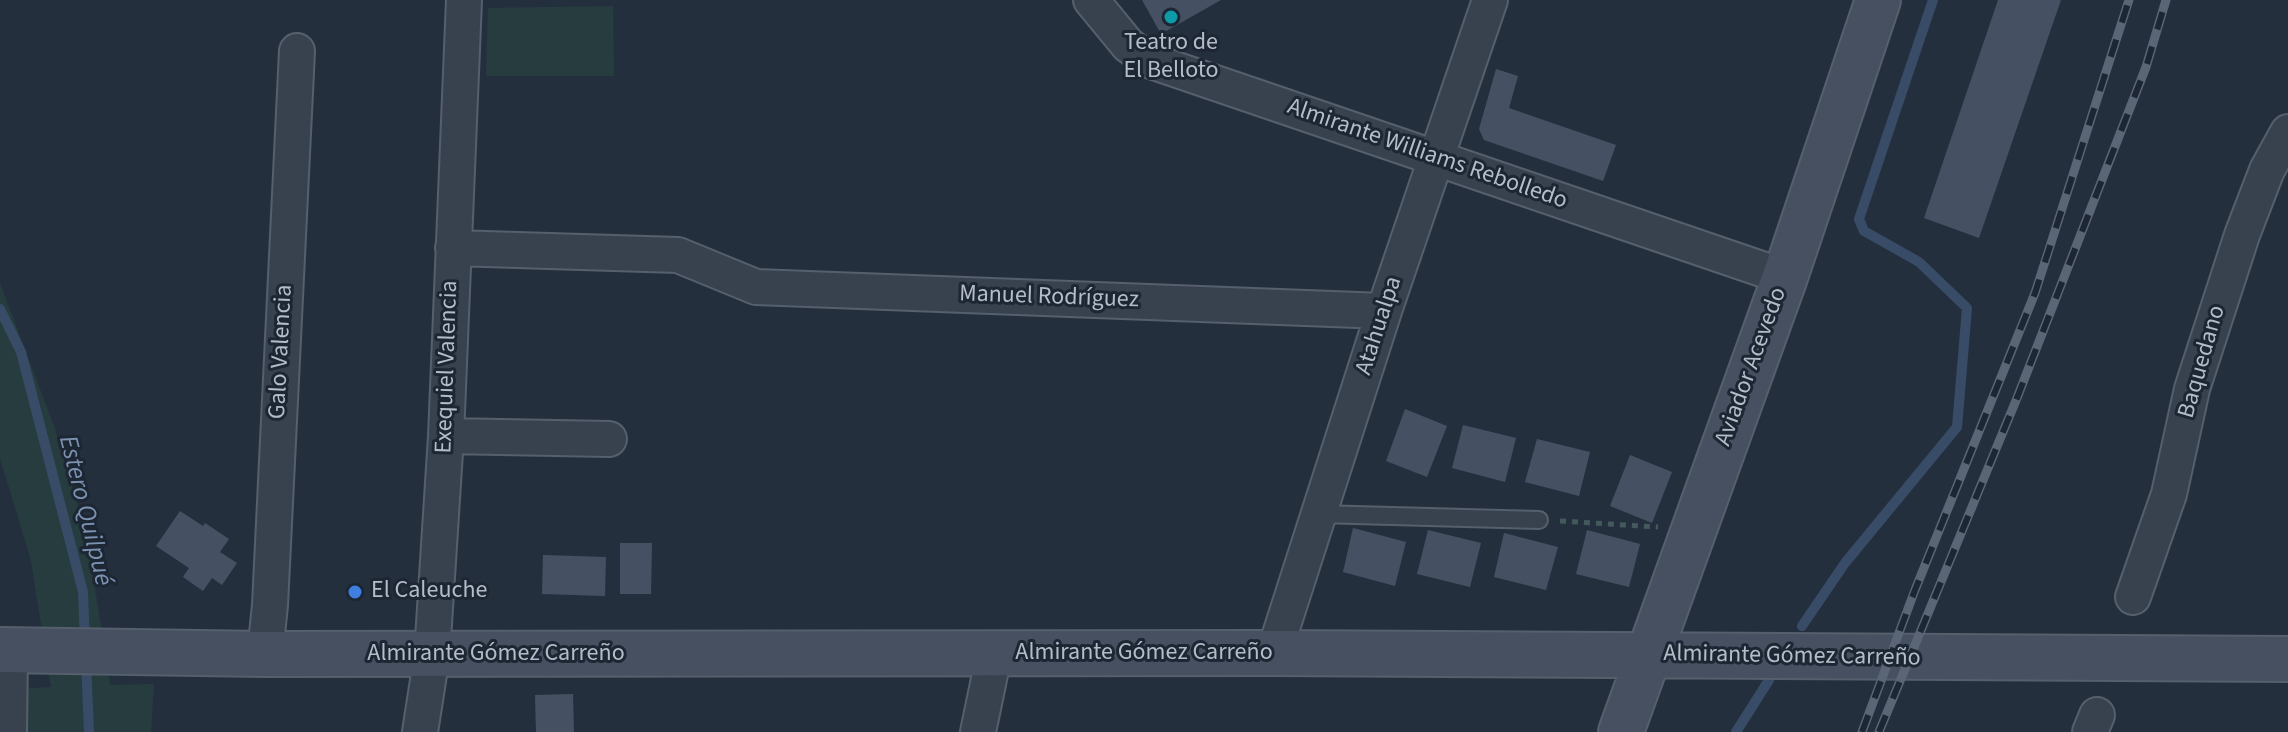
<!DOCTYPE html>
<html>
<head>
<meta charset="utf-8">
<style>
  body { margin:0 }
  canvas { display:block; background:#242f3e }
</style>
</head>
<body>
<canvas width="2288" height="732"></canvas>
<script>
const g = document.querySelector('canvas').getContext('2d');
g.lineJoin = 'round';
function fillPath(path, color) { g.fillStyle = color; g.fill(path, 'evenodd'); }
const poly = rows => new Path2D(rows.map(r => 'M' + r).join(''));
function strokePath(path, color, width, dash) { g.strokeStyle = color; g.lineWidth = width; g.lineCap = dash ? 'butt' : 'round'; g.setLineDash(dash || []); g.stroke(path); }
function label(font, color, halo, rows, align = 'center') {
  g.font = font + ' "Source Sans 3",sans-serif'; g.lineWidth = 6; g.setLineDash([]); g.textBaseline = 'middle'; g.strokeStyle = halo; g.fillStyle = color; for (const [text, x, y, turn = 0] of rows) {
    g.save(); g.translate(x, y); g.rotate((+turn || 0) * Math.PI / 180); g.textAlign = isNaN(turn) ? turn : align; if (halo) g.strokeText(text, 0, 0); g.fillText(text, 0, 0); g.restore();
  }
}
fillPath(poly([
  [613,6,614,76,486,76,488,8],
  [0,283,55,429,87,537,110,685,154,684,151,732,21,732,19,689,51,687,31,561,0,458]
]), '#263c3f');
strokePath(poly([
  [0,309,21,352,83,592,85,642],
  [1802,626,1845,563,1957,427,1967,308,1919,262,1864,231,1859,219,1933,0],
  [86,662,89,732],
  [1736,732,1769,680]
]), '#394c67', 10);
fillPath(poly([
  [1142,0,1221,0,1161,34],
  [1998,0,2061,0,1979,238,1924,218],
  [1496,69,1518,76,1509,108,1616,145,1603,181,1484,140,1479,129],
  [1405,409,1447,426,1427,477,1386,461],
  [1463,425,1516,438,1505,482,1452,468],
  [1537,439,1590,452,1579,496,1525,482],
  [1630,455,1672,472,1652,523,1610,506],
  [180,511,203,526,205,523,229,539,220,552,237,563,222,585,212,578,203,591,183,577,189,568,156,546],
  [1353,528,1406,542,1395,586,1343,572],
  [1428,530,1481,543,1470,587,1417,574],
  [1587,530,1640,544,1629,587,1576,574],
  [1504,533,1558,547,1546,590,1494,577],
  [620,543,652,543,651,594,620,594],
  [543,555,606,557,605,596,542,594],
  [573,694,574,732,536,732,535,695]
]), '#455162');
const lane = poly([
  [1318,514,1539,520]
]);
const street = poly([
  [1091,0,1128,45,1148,60,1785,277],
  [453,248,678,255,756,287,1384,311],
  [446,436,609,439],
  [2133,597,2169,494,2192,389,2242,235,2267,170,2288,132],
  [1274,653,1384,311,1490,0],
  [265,654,270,605,297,51],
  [9,732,10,650],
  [420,732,432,655,446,436,464,0],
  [978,732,994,655],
  [2090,732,2097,715]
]);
const secondary = poly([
  [0,650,265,654,1274,653,2288,659],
  [1621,732,1785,277,1878,0]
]);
strokePath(lane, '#565f6c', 20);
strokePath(street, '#565f6c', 38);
strokePath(secondary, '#565f6c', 48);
strokePath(poly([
  [1560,521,1658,527]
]), '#44595c', 5, [6, 6]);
strokePath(lane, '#38414e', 16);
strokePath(street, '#38414e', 34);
strokePath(secondary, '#465061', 44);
const rail = poly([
  [1862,732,1915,590,2035,293,2129,0],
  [1879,732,2017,398,2146,67,2166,0]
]);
strokePath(rail, '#5a6575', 9);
strokePath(rail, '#1d2633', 6, [18]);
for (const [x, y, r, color] of [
  [1171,17,8,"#0f9aa8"],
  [355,592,8,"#3f7fe0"]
]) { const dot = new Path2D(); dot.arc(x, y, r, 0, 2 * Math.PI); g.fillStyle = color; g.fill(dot); strokePath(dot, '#1d2633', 3); }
label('24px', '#b4bcc9', '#1d2633', [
  ["Teatro de",1171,44],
  ["El Belloto",1171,72],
  ["El Caleuche",371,592,"left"]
]);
label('24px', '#b4bcc9', '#1d2633', [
  ["Almirante Williams Rebolledo",1427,155,19],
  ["Manuel Rodríguez",1049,298,2],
  ["Atahualpa",1380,326,-72],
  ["Galo Valencia",282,352,-87],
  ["Baquedano",2203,362,-74],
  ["Exequiel Valencia",448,367,-88],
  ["Aviador Acevedo",1752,367,-70],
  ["Almirante Gómez Carreño",1144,654],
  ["Almirante Gómez Carreño",496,655],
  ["Almirante Gómez Carreño",1792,657,1]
]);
label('italic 26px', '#7c92b1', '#1d2633', [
  ["Estero Quilpué",84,511,76]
]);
</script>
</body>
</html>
